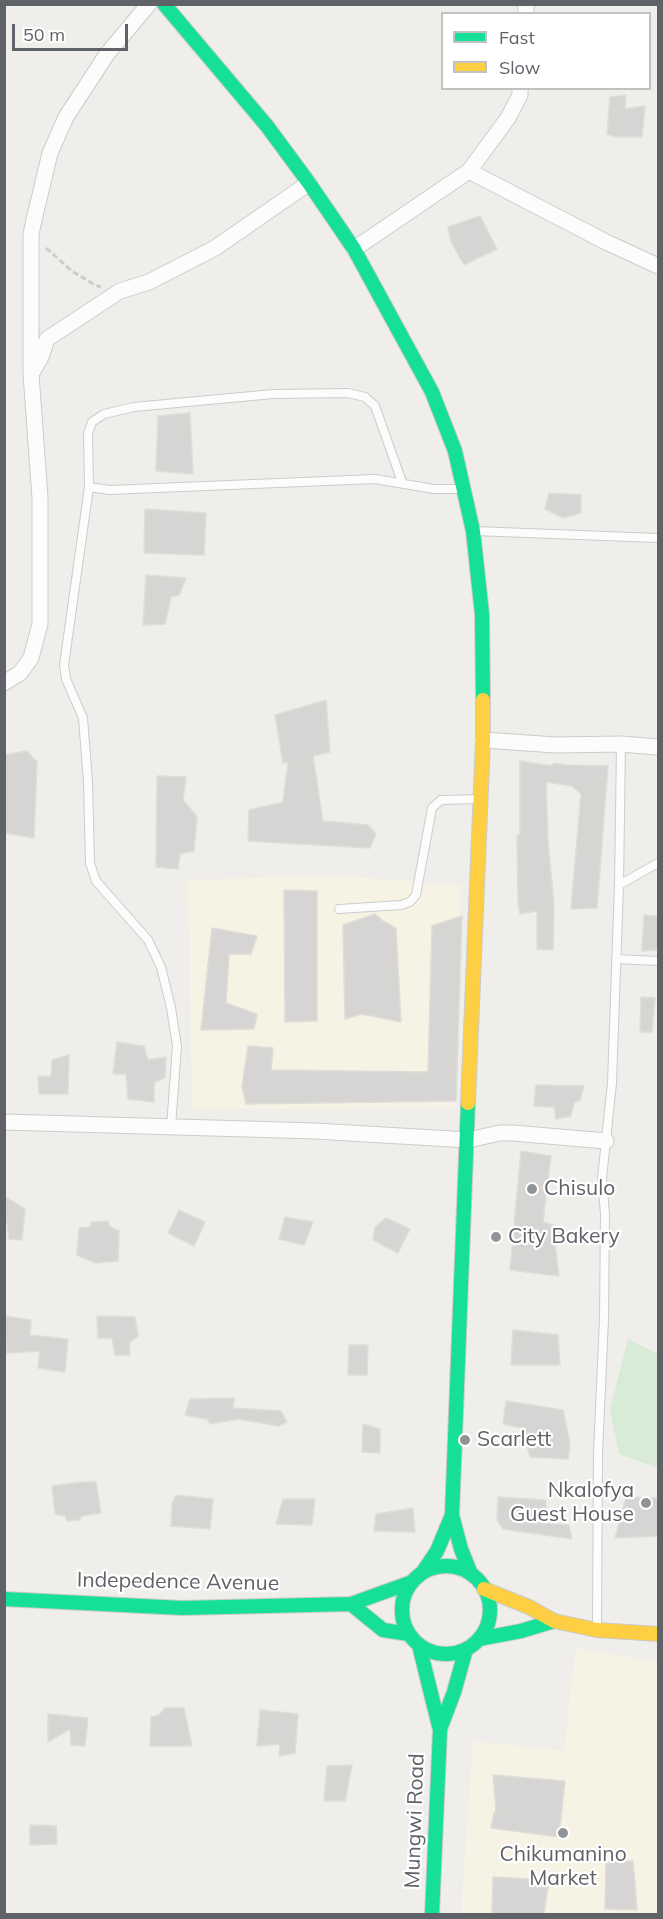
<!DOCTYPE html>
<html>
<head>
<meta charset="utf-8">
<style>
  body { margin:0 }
  #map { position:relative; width:663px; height:1919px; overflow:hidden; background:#efeeea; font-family:Mulish,sans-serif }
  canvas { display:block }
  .frame { position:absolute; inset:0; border:6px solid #5f6368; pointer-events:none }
  .legend { position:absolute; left:441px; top:12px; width:210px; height:78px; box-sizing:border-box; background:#fff; border:2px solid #bfc1c3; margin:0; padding:8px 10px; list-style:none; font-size:18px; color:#5f6368 }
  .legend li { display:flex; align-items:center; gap:12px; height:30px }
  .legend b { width:30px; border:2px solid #bfc1c3 }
  .scale { position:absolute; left:12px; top:24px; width:116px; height:27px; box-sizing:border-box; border:3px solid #5f6368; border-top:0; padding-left:8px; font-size:18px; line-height:21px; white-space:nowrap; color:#5f6368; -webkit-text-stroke:4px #fff; paint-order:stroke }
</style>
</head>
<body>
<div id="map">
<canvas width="663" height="1919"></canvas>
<div class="frame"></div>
<ul class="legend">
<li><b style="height:8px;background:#16e098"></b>Fast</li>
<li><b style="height:8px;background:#ffcf43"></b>Slow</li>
</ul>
<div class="scale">50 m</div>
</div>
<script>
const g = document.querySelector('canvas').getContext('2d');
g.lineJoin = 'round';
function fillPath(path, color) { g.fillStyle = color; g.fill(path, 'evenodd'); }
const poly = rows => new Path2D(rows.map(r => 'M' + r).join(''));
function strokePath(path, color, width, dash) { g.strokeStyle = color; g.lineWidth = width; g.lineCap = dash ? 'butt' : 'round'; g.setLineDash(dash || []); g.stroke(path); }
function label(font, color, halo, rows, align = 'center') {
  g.font = font + ' Mulish,sans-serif'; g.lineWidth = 4.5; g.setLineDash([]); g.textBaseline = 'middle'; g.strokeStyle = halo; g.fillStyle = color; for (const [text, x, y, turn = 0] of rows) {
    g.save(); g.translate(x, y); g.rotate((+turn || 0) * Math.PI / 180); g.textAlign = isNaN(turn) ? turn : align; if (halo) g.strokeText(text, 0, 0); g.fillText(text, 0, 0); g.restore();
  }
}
fillPath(poly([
  [325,876,368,878,461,886,454,1108,192,1109,188,880],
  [576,1648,658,1662,658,1914,461,1914,473,1741,564,1751]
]), '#f7f3e4');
fillPath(poly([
  [628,1339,658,1354,658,1468,619,1454,610,1409]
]), '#d8ebd6');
const building = poly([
  [626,95,625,109,645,106,642,137,616,137,607,134,610,97,626,95],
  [480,216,497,249,464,265,451,242,448,227,480,216],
  [190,413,193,474,156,471,158,416,190,413],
  [549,493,581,495,581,513,563,518,545,509,549,493],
  [145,509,206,513,204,555,144,553,145,509],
  [146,575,186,578,179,595,171,597,165,624,143,625,146,575],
  [326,700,330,752,313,756,323,821,368,825,376,834,370,848,248,841,249,810,283,802,288,762,283,763,275,715,326,700],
  [27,751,37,762,34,838,4,833,4,755,27,751],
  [520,761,552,766,553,763,567,765,608,766,597,908,571,909,581,794,572,786,546,782,548,841,554,906,553,950,537,949,537,911,520,914,518,901,517,835,520,835,520,761],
  [157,776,186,777,183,800,197,816,194,851,180,854,178,869,156,867,157,776],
  [284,890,317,891,317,1021,285,1022,284,890],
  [375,914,383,921,396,928,401,1022,362,1014,345,1019,343,925,375,914],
  [644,915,658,916,658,950,642,951,644,915],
  [462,916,456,1101,246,1104,242,1086,248,1046,273,1048,271,1070,428,1072,432,926,462,916],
  [212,928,257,936,251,954,229,954,226,1003,257,1014,254,1029,201,1030,212,928],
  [641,997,655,998,652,1032,640,1032,641,997],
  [117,1042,144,1046,148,1060,166,1057,165,1077,154,1083,154,1102,128,1099,126,1074,113,1074,117,1042],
  [69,1055,68,1094,39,1094,38,1076,51,1077,52,1060,69,1055],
  [536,1085,584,1086,580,1100,574,1103,571,1116,556,1119,554,1107,534,1106,536,1085],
  [521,1151,551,1156,543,1222,565,1229,561,1244,555,1245,559,1276,510,1270,521,1151],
  [4,1196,25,1209,22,1240,9,1239,7,1223,4,1223,4,1196],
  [179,1210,205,1222,194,1246,168,1233,179,1210],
  [285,1217,313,1222,304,1245,279,1239,285,1217],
  [386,1218,410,1229,398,1253,373,1240,375,1227,386,1218],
  [108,1221,110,1227,119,1231,118,1261,95,1263,77,1255,79,1228,90,1227,92,1222,108,1221],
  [4,1316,31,1320,30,1335,68,1339,65,1372,38,1368,40,1351,7,1353,4,1316],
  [97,1316,135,1317,138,1336,129,1343,130,1355,115,1355,112,1338,98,1338,97,1316],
  [513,1330,558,1335,560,1365,511,1365,513,1330],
  [349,1345,368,1345,367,1375,348,1375,349,1345],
  [234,1398,233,1408,281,1411,287,1422,279,1426,238,1419,210,1424,207,1419,185,1415,190,1399,234,1398],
  [506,1401,563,1410,570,1443,568,1459,530,1457,522,1428,503,1424,506,1401],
  [363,1424,380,1429,380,1453,362,1452,363,1424],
  [82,1482,96,1482,101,1513,82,1516,79,1520,67,1521,65,1516,55,1514,52,1486,82,1482],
  [176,1495,213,1499,210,1529,171,1526,172,1504,176,1495],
  [498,1497,546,1500,546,1523,569,1525,572,1539,503,1529,497,1520,498,1497],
  [626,1497,658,1498,658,1536,615,1538,626,1497],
  [283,1499,315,1499,312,1525,276,1524,283,1499],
  [413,1508,415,1532,374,1531,376,1514,413,1508],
  [165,1708,184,1708,192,1746,150,1746,151,1717,159,1715,165,1708],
  [260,1710,298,1714,295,1753,279,1756,280,1744,257,1746,260,1710],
  [48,1714,88,1718,85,1746,71,1745,70,1729,48,1742,48,1714],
  [352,1765,345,1801,324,1801,327,1766,352,1765],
  [493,1775,565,1781,559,1837,491,1828,494,1813,496,1811,493,1775],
  [30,1825,56,1826,57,1844,30,1845,30,1825],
  [633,1861,637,1910,605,1909,606,1862,633,1861],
  [493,1877,549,1880,544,1914,492,1914,493,1877]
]);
fillPath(building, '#d6d5d3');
strokePath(building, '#deddd9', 1.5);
const lane = poly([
  [89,487,109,490,375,479,434,489,461,489],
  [474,531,658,538],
  [619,885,658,863],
  [339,909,401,905,410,902,416,895,432,808,441,800,480,799],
  [616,959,658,961],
  [171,1127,177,1046,171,1008,161,967,148,940,96,881,90,863,88,782,83,718,66,679,64,665,89,487,88,434,92,422,104,414,134,407,273,394,348,393,365,397,375,406,402,482],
  [597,1626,598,1453,604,1319,605,1214,602,1178,612,1083,619,885,621,744]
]);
const street = poly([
  [526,14,526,4],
  [469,171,606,242,658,266],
  [354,249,469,171,508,118,520,95,520,88],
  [33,371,41,357,47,339,120,291,149,282,215,248,309,183],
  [4,683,20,673,31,658,40,624,40,498,31,374,31,234,34,220,50,153,66,117,107,54,149,4],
  [483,740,556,745,621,744,658,747],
  [4,1122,316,1131,468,1140,500,1133,513,1133,606,1141]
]);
const fast = poly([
  [164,4,267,126,309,183,354,249,432,392,455,451,473,531,482,614,483,700],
  [468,1103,452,1515,461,1549,471,1574],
  '402 1610a44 44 0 1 1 88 0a44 44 0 1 1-88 0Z',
  [423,1572,437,1551,452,1515],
  [4,1599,182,1608,351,1604,412,1582],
  [351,1604,383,1630,409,1634],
  [479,1639,521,1631,554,1621],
  [419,1645,440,1730,432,1914],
  [440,1729,454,1692,466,1649]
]);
const slow = poly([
  [468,1103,483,740,483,700],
  [484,1589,529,1607,554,1621,597,1630,658,1634]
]);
strokePath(lane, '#cbcccc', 10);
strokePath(street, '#cbcccc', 17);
strokePath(fast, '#cacacb', 16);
strokePath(slow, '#cacacb', 16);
strokePath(poly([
  [46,248,72,271,95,285,101,287]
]), '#cacfcc', 3, [6, 3]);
strokePath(lane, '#fdfcfc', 8);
strokePath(street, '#fdfcfc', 15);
strokePath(fast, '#16e098', 14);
strokePath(slow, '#ffcf43', 14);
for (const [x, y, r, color] of [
  [532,1189,6,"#919496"],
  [496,1237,6,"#919496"],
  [465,1440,6,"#919496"],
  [646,1503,6,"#919496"],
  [563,1833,6,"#919496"]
]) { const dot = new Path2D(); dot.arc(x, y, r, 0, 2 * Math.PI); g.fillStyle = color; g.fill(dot); strokePath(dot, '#fff', 2); }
label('21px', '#5f6368', '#fff', [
  ["Chisulo",544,1189],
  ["City Bakery",508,1237],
  ["Scarlett",477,1440],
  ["Nkalofya",634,1491,"right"],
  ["Guest House",634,1515,"right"],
  ["Chikumanino",563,1855,"center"],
  ["Market",563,1879,"center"]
], 'left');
label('21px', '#5f6368', '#fff', [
  ["Indepedence Avenue",178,1582,1],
  ["Mungwi Road",415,1821,-88]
]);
</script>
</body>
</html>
